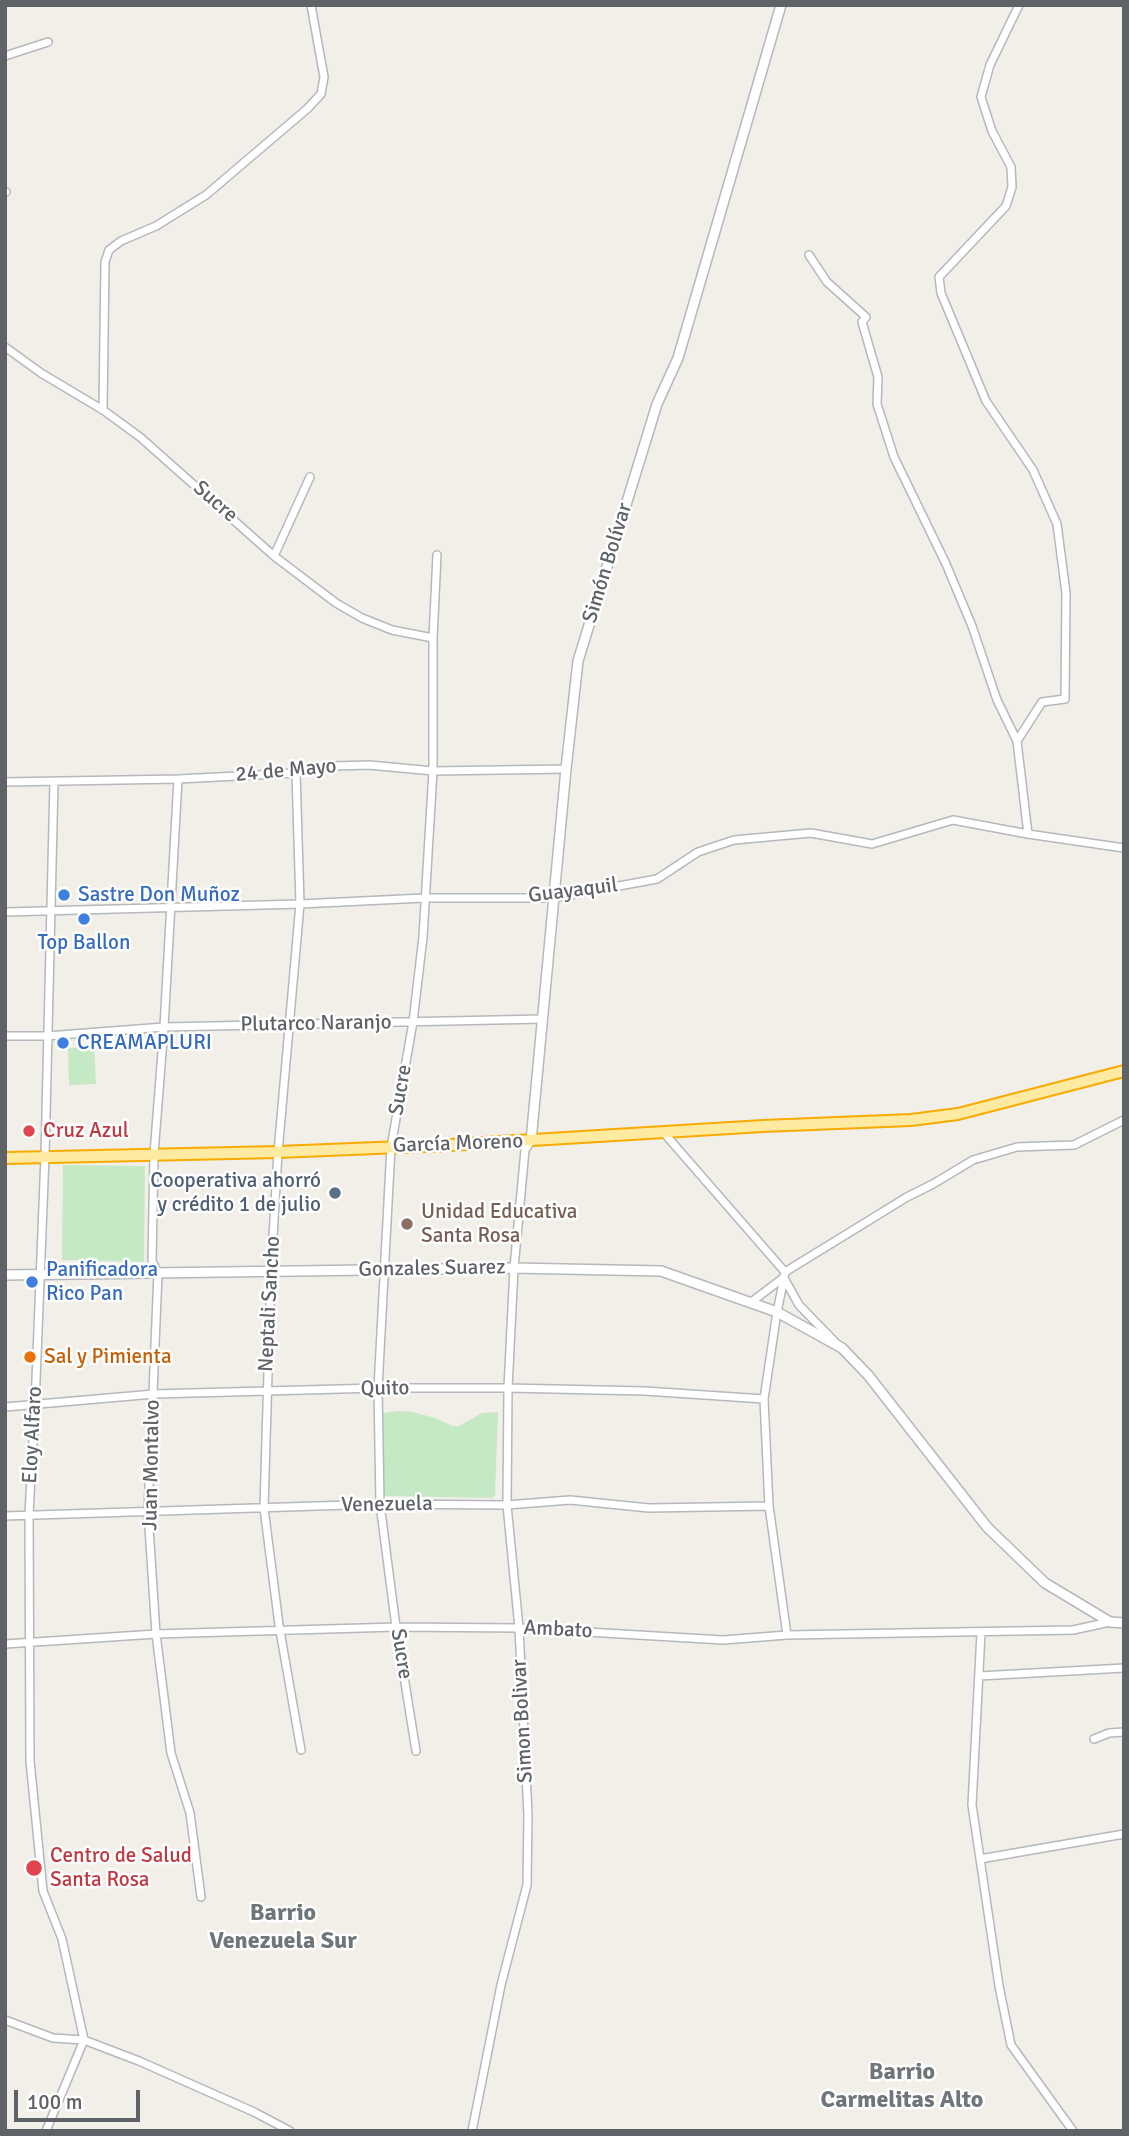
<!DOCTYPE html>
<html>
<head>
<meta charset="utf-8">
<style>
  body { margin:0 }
  #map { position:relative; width:1129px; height:2136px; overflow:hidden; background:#f1efe8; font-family:Signika,sans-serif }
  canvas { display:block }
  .frame { position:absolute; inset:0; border:7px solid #5f6368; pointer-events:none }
  .scale { position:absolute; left:14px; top:2090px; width:126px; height:32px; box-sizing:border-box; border:4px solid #5f6368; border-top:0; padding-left:9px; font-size:21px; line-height:24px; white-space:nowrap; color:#5f6368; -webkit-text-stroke:5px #fff; paint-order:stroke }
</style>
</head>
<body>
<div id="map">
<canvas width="1129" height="2136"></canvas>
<div class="frame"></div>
<div class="scale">100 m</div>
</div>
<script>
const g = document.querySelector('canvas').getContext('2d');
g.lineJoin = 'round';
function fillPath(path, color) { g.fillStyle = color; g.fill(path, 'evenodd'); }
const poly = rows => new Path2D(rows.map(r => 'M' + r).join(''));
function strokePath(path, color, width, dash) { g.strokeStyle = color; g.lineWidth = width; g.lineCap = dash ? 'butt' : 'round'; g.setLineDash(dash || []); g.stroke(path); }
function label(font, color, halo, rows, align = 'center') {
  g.font = font + ' Signika,sans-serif'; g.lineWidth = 5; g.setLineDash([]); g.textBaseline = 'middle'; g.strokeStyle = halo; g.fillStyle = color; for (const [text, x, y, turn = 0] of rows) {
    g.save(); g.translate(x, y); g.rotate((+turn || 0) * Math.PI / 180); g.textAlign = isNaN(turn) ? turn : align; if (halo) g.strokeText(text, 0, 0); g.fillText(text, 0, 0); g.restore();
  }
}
fillPath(poly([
  [94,1047,96,1084,69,1085,68,1048],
  [63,1165,145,1166,144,1262,62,1260],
  [399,1411,413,1412,435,1418,452,1426,459,1426,482,1413,498,1412,495,1495,492,1498,384,1496,382,1413]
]), '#c5e8c5');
const minor = poly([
  [1019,5,990,65,981,97,992,131,1011,167,1012,187,1006,206,939,277,941,293,986,401,1033,470,1057,524,1066,593,1065,699,1042,702,1017,741,1028,834],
  [5,56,48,42],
  [5,192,6,192],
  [809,255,827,282,866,317,862,322,878,377,877,404,894,457,946,564,972,626,997,700,1017,741],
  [5,347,41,373,103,410,140,437,274,556,336,603,362,618,392,630,433,638],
  [103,410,105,262,109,250,121,241,156,226,206,195,307,109,321,94,324,77,311,5],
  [274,556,310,477],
  [296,773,300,904,278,1152,271,1271,264,1508,279,1625,301,1750],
  [178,779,164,1027,154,1154,152,1261,158,1273,148,1512,156,1634,171,1753,190,1813,201,1897],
  [5,782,178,779,296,773,333,766,369,765,433,771,566,769],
  [54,782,45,1156,35,1405,29,1514,30,1761,43,1891,62,1939,84,2040],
  [5,912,300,904,424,898,553,898,657,879,698,852,734,840,811,833,872,844,953,820,1028,834,1124,848],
  [5,1036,47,1036,164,1027,542,1019],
  [664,1133,785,1272,784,1278,799,1305,836,1343],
  [785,1272,907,1197,933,1184,973,1160,1017,1147,1074,1145,1124,1120],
  [784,1278,777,1312,764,1399,769,1506,787,1635],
  [750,1303,783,1278],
  [5,1407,154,1394,378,1388,508,1388,645,1391,764,1399],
  [5,1516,380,1504,507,1505,570,1500,649,1508,769,1506],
  [981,1633,972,1805,999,1986,1011,2045,1073,2131],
  [5,1644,156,1634,396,1627,519,1628,723,1640,787,1635,1073,1630,1110,1622],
  [979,1676,1124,1668],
  [1094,1739,1109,1733,1124,1732],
  [416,1751,396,1627,380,1504,378,1388,391,1147,413,1022,423,937,433,771,433,638,437,555],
  [980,1859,1124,1834],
  [5,2020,53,2038,84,2040,139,2061,254,2112,290,2131],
  [46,2131,84,2040],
  [472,2131,501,1985,527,1885,528,1815,519,1628,507,1505,508,1388,514,1268,525,1150,531,1141]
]);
const tertiary = poly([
  [531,1141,566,769,578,661,657,404,678,358,781,5],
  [5,1275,514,1268,661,1271,777,1312,842,1348,868,1375,987,1527,1045,1583,1110,1622,1124,1623]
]);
const trunk = poly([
  [5,1158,278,1152,450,1145,763,1126,911,1120,958,1114,1124,1071]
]);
strokePath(minor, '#b5b8bc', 10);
strokePath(tertiary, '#b5b8bc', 12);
strokePath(trunk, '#f9ab00', 14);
strokePath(minor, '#fff', 7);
strokePath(tertiary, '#fff', 9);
strokePath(trunk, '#feeaa1', 10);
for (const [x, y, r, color] of [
  [64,895,7,"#3f7fe0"],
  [84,919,7,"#3f7fe0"],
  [63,1043,7,"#3f7fe0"],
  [29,1131,7,"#e0444e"],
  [335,1193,7,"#5c6f8a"],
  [407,1224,7,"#8d6e63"],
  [32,1282,7,"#3f7fe0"],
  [30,1357,7,"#e8710a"],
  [34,1868,9,"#e0444e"]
]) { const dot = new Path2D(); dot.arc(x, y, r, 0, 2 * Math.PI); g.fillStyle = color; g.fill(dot); strokePath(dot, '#fff', 2.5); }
label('21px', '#5f6368', '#fff', [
  ["Sucre",215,502,41],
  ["Simón Bolívar",608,563,-73],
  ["24 de Mayo",286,771,-5],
  ["Guayaquil",573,891,-7],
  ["Plutarco Naranjo",316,1024,-1],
  ["Sucre",401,1090,-80],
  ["García Moreno",458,1144,-2],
  ["Gonzales Suarez",432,1269,-1],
  ["Neptali Sancho",270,1304,-87],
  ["Quito",385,1389,-1],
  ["Eloy Alfaro",33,1435,-87],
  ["Juan Montalvo",152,1465,-89],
  ["Venezuela",387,1505,-1],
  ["Ambato",558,1630,3],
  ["Sucre",401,1654,81],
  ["Simon Bolivar",523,1721,-93]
]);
label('21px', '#366cbe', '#fff', [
  ["Sastre Don Muñoz",78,895],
  ["Top Ballon",84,943,"center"],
  ["CREAMAPLURI",77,1043],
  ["Panificadora",46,1270],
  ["Rico Pan",46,1294]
], 'left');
label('21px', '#be3a42', '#fff', [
  ["Cruz Azul",43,1131],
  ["Centro de Salud",50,1856],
  ["Santa Rosa",50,1880]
], 'left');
label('21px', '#4e5e75', '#fff', [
  ["Cooperativa ahorró",321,1181],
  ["y crédito 1 de julio",321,1205]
], 'right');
label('21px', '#785e54', '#fff', [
  ["Unidad Educativa",421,1212],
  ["Santa Rosa",421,1236]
], 'left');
label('21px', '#c56008', '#fff', [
  ["Sal y Pimienta",44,1357]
], 'left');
label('bold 24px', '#70757a', '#fff', [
  ["Barrio",283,1914],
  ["Venezuela Sur",283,1942],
  ["Barrio",902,2073],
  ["Carmelitas Alto",902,2101]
]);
</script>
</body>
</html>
